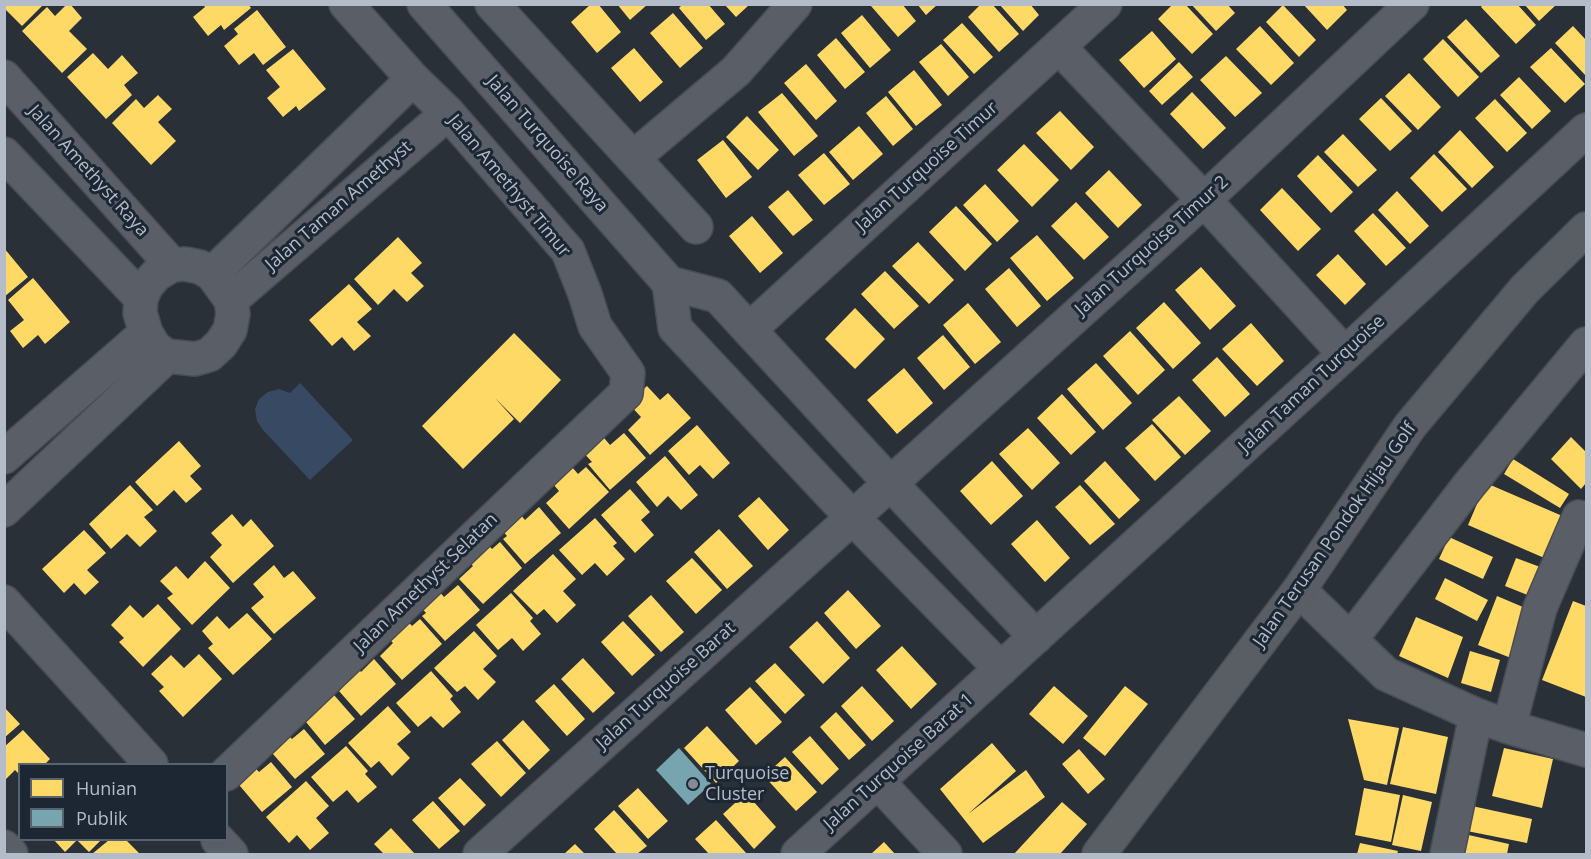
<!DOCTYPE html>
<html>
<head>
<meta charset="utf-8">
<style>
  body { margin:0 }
  #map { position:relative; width:1591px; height:859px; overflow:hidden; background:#2a3038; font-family:"Open Sans",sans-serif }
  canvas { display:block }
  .frame { position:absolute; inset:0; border:6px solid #b4bcc9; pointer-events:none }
  .legend { position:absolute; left:18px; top:763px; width:210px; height:78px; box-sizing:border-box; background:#1d2633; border:2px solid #59626f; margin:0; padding:8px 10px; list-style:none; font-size:18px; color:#b4bcc9 }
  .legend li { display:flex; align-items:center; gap:12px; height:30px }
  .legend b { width:30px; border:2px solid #59626f }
</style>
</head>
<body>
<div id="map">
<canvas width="1591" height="859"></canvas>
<div class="frame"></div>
<ul class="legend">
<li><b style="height:16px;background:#ffd966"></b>Hunian</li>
<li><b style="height:16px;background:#76a5af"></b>Publik</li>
</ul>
</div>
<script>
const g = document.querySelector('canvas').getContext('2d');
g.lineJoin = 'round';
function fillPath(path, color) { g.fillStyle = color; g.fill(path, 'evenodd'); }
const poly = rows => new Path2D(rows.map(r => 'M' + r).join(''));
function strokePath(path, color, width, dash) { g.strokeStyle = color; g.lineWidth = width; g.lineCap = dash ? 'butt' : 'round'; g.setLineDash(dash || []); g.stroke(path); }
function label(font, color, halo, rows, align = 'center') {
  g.font = font + ' "Open Sans",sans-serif'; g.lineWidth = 6; g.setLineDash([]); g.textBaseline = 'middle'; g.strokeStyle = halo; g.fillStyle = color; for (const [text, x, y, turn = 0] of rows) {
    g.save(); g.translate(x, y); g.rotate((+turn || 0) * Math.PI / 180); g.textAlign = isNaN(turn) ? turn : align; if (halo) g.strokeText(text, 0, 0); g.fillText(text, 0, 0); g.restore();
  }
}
fillPath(poly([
  [300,383,353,440,310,480,263,430,257,421,255,409,259,399,268,392,279,389,290,393]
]), '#384963');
fillPath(poly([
  [4,4,44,4,22,26,4,8],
  [67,4,70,4,82,18,69,31,87,49,62,73,22,31,47,7,55,16],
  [203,4,248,4,251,8,224,30,221,25,208,36,193,17,205,7],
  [591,4,598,4,621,32,597,53,571,22],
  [617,4,648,4,630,20],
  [683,4,708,4,725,24,706,40,679,8],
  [872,4,902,4,916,21,898,37,871,6],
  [917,4,938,4,926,15],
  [981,4,992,4,1019,34,999,52,968,17],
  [999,4,1030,4,1039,15,1023,31],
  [1173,4,1185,4,1213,34,1192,54,1158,19],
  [1191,4,1227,4,1235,13,1216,31],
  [1303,4,1342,4,1347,10,1327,30],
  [1483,4,1517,4,1536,25,1516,44,1481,7],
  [1524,4,1557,4,1539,21],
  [725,5,749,5,736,17],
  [1283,5,1316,40,1299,57,1266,22],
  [257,10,286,47,263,65,254,53,239,65,224,46,238,34,234,29],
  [673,13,703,48,680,68,650,33],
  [862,15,891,50,870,68,841,33],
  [1466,19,1500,56,1481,73,1447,37],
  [962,23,993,57,974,74,943,40],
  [1260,26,1294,63,1271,85,1236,49],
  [1573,26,1586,40,1586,76,1555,43],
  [1152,31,1176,59,1144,88,1119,60],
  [836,38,865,72,845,89,817,55],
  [1443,39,1479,77,1458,97,1423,59],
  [941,44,969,77,948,96,919,62],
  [634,48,663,82,640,102,611,68],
  [1551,48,1585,84,1565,103,1530,67],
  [293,49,326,89,299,111,296,106,283,117,267,98,280,87,266,70],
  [93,53,108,69,122,55,138,73,124,85,132,95,106,119,67,77],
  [1226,56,1262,93,1235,117,1200,80],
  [1179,62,1193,77,1162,105,1149,91],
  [806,64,837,101,816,120,784,83],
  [914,70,942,105,916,126,888,92],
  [1409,73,1441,107,1418,130,1385,96],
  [1519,77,1551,111,1532,129,1500,95],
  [1192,92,1226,128,1203,149,1170,114],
  [782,93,818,136,794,156,758,112],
  [158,95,172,109,158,122,176,141,151,165,112,123,136,99,144,108],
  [886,96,913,129,893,146,866,113],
  [1381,98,1412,131,1390,151,1359,119],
  [1495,99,1527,133,1507,152,1475,118],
  [1060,111,1094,147,1071,170,1036,133],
  [747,116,779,150,758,170,726,137],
  [859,126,883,154,853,180,829,152],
  [1460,130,1494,167,1472,188,1438,152],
  [1343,134,1377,170,1358,187,1324,152],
  [723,140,752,177,726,198,697,160],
  [1024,144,1059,180,1032,207,997,170],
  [824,153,850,184,824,205,798,175],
  [1434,154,1467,189,1442,212,1410,178],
  [1318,155,1353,192,1331,213,1297,176],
  [1109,170,1142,205,1118,228,1085,193],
  [985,184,1019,221,997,242,963,205],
  [1282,188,1321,229,1298,251,1260,210],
  [788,190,813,220,793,236,768,207],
  [1397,191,1429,226,1410,244,1378,210],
  [1076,202,1109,237,1084,260,1051,226],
  [956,206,992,244,965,271,929,232],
  [1373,213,1406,248,1386,266,1354,231],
  [752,216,783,253,760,273,729,236],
  [1037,235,1074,278,1047,301,1010,258],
  [398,237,422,263,411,273,424,286,407,302,394,289,378,305,354,279],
  [918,242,954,280,929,304,892,266],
  [4,248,28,277,4,297],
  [1338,254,1366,284,1345,305,1316,275],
  [1201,267,1236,306,1210,330,1175,290],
  [1009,268,1041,306,1017,327,985,289],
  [885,271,919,306,894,329,861,294],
  [33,278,70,322,45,344,38,335,23,348,10,331,24,320,8,300],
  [349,284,372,309,357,322,371,336,354,351,342,337,332,346,309,320],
  [1164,302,1201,343,1173,369,1136,328],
  [968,303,1001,342,975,364,943,325],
  [855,308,885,339,855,369,825,339],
  [1251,323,1284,361,1257,386,1222,349],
  [1130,331,1165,370,1138,395,1103,356],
  [514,333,561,380,520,423,495,398,514,419,463,469,422,426],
  [943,335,970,367,944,390,917,358],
  [1217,357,1250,394,1225,417,1192,380],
  [1096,363,1132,403,1103,430,1067,389],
  [904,368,933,403,897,434,867,400],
  [647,386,660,400,668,393,691,418,650,455,628,430,641,417,628,403],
  [1062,394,1096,432,1071,455,1037,418],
  [1179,396,1211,431,1185,455,1152,420],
  [1152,424,1181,457,1155,481,1125,448],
  [697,425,730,463,713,479,700,465,689,475,668,451],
  [1028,428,1060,463,1032,490,999,454],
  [599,432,610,445,624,433,646,458,610,490,588,464,592,462,580,449],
  [1571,437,1586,452,1586,483,1581,489,1551,459],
  [179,441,201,466,190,476,202,489,186,503,174,490,157,506,135,482],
  [665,456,698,495,681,510,668,496,657,507,636,482],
  [565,459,578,474,586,467,609,492,569,529,546,503,559,491,547,477],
  [1513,459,1569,494,1560,508,1504,474],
  [992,461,1023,496,991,525,960,491],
  [1105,461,1140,500,1119,519,1084,481],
  [1486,483,1567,518,1549,560,1468,525],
  [130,485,153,510,144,517,157,531,140,547,127,534,111,549,89,524],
  [1080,485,1115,524,1090,545,1055,507],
  [630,489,650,512,641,520,654,535,635,553,601,515],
  [759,497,789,530,768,550,738,516],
  [514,507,525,520,539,507,561,533,525,564,503,539,507,536,496,523],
  [232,514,243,527,251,519,274,546,233,583,210,557,222,545,211,533],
  [595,518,617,543,613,546,625,559,607,576,595,563,582,575,559,550],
  [1037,520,1070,558,1045,582,1011,544],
  [719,529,753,566,727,589,694,552],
  [84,530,106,553,87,570,99,582,85,595,74,583,64,593,42,569],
  [479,535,492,549,500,542,522,568,483,604,459,579,473,566,460,552],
  [1449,537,1493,557,1483,579,1439,559],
  [553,554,576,579,563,591,576,605,557,623,544,609,537,615,513,591],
  [692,558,722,590,696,614,666,581],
  [1516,558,1551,571,1540,600,1505,586],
  [205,561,230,588,192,625,167,598,173,594,160,581,176,566,188,579],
  [274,565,284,578,293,571,316,598,274,634,251,608,264,597,253,584],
  [1445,578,1488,600,1477,621,1435,599],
  [433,584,444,597,458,585,480,610,445,641,422,616,426,613,415,600],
  [848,590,881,626,856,649,824,613],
  [511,593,533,618,530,621,541,634,523,651,512,638,498,650,476,625],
  [651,595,684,632,661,652,628,616],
  [1497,596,1530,610,1511,658,1478,645],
  [1573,601,1586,606,1586,697,1542,680],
  [158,604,181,629,143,667,119,642,124,638,111,625,130,605,143,618],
  [399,612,412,626,420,619,442,644,402,680,380,656,393,643,380,629],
  [247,613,272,639,233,675,208,648,213,644,202,631,217,616,229,629],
  [1416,617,1463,637,1448,678,1399,656],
  [623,621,655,655,632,676,601,642],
  [817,621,850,658,823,684,789,647],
  [474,631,497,656,483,669,496,682,478,700,465,686,457,692,434,668],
  [902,646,937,684,911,709,876,670],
  [1470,651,1500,660,1491,692,1461,683],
  [199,654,222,679,183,717,159,691,164,687,151,674,171,655,184,668],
  [583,658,615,693,593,713,561,679],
  [349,659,361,672,374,659,396,684,361,716,339,691,342,688,331,675],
  [775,663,805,695,785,714,755,681],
  [431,671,453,696,450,699,461,712,443,728,431,716,418,727,396,703],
  [554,684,585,719,567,736,535,701],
  [862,686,894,721,872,741,841,706],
  [1054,686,1088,716,1063,744,1029,714],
  [1125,686,1148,704,1105,756,1083,738],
  [327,687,355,719,325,745,306,722,314,714,306,704],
  [750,687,782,722,756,745,725,710],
  [388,706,411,732,397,744,410,758,392,776,379,761,371,768,348,743],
  [4,707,20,724,4,738],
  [836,712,866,745,849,760,820,727],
  [1348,719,1399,728,1387,785,1364,780],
  [523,720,550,750,529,770,502,740],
  [707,726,739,761,716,783,684,748],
  [1403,727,1448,737,1436,794,1390,784],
  [304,729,325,754,295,779,265,745,283,731,292,739],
  [23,730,50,759,45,764,20,764,20,775,15,770,4,781,4,747],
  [810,736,839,769,822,785,792,752],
  [497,741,526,773,501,797,471,764],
  [992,743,1016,771,968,814,1026,770,1045,797,983,843,940,789],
  [346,746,368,771,365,774,377,787,358,803,347,790,333,802,311,777],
  [1504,748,1553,759,1542,808,1492,796],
  [1079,749,1105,779,1088,794,1062,764],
  [785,757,817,792,796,811,764,776],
  [247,758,259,772,271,762,292,787,262,812,229,773],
  [460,778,486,805,464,826,438,798],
  [306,781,329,806,316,818,329,833,310,850,297,835,289,843,266,817],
  [638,788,668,821,648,839,618,806],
  [1364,788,1400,795,1391,842,1355,835],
  [746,793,776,827,754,849,723,814],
  [1403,795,1432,802,1421,851,1392,845],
  [433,801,460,831,439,849,412,820],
  [1062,802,1087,824,1060,854,1014,854],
  [1472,806,1532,819,1527,843,1467,831],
  [614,810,647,846,637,854,617,854,594,829],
  [716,820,747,854,709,854,695,839],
  [391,828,415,854,384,854,374,844],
  [1455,832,1509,844,1507,854,1450,854],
  [54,840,101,840,89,852,77,840,65,852],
  [109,840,126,840,140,854,92,854],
  [884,842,895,854,871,854],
  [1360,843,1398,851,1397,854,1357,854],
  [575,844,585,854,564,854]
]), '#ffd966');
fillPath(poly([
  [679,748,711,784,688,805,656,770]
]), '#76a5af');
const street = poly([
  [424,4,669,283],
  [492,4,696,227],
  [1059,47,1204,200,1345,354],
  [4,77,172,265],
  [4,154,141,298],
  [633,158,736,71,795,4],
  [185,264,200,267,212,274,231,300,233,314,230,330,221,344,209,355,195,359,167,356,155,348,146,333,140,313,141,298,147,285,157,274,172,265,185,264],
  [212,274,413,79],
  [231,300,448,113],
  [749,330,1105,4],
  [4,457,146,333],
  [4,510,167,356],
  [1299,590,1386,674,1476,715,1509,727,1586,750],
  [4,602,151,764],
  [1351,639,1469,485,1586,344],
  [1001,669,852,517,675,328,669,283,718,296,890,483,1036,637],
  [1509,727,1540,608,1579,517],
  [226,774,626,393,628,373,595,326,585,294,568,251,448,113,413,79,346,4],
  [878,782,945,854],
  [218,840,231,854],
  [4,847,11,854],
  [480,854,1204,200,1412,4],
  [798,854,1345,354,1586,130],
  [1447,854,1476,715]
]);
const secondary = poly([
  [1099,854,1299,590,1410,426,1525,289,1586,229]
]);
strokePath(street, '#484c53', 36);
strokePath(secondary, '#484c53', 36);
strokePath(street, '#5a5e66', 33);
strokePath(secondary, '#595d64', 33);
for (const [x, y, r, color] of [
  [693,784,6,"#848b96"]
]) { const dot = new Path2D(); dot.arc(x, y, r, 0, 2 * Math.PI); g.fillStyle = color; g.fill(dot); strokePath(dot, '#1d2633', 2); }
label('18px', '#b4bcc9', '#1d2633', [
  ["Jalan Turquoise Raya",547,144,49],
  ["Jalan Turquoise Timur",927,167,-42],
  ["Jalan Amethyst Raya",88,171,48],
  ["Jalan Amethyst Timur",509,186,50],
  ["Jalan Taman Amethyst",339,206,-41],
  ["Jalan Turquoise Timur 2",1152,246,-42],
  ["Jalan Taman Turquoise",1312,384,-43],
  ["Jalan Terusan Pondok Hijau Golf",1335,535,-55],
  ["Jalan Amethyst Selatan",426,583,-44],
  ["Jalan Turquoise Barat",666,686,-42],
  ["Jalan Turquoise Barat 1",899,762,-42]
]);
label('18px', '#b4bcc9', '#1d2633', [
  ["Turquoise",705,774],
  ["Cluster",705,795]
], 'left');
</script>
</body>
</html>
